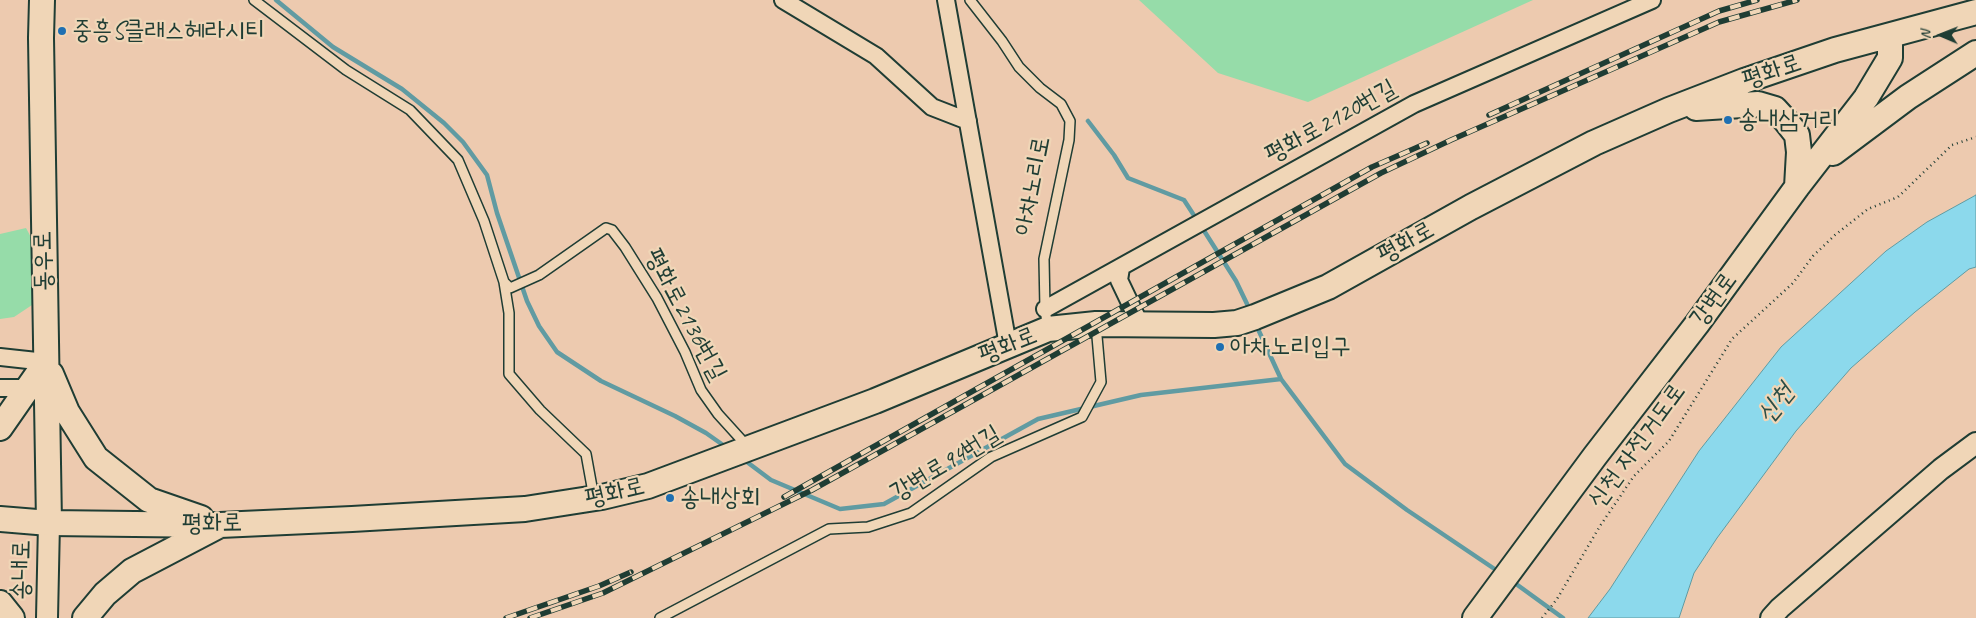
<!DOCTYPE html>
<html>
<head>
<meta charset="utf-8">
<style>
  body { margin:0 }
  #map { position:relative; width:1976px; height:618px; overflow:hidden; background:#edcaaf; font-family:Caveat,sans-serif }
  canvas { display:block }
  .north { position:absolute; left:1916px; top:10px; width:50px; height:50px; -webkit-text-stroke:4px #f0d6b7; paint-order:stroke; rotate:271deg; font-size:14px; font-weight:700; line-height:20px; text-align:center; color:#1f3d34 }
  .north::after { content:''; display:block; margin:auto; width:18px; height:22px; background:#1f3d34; clip-path:polygon(50% 0,100% 100%,50% 72%,0 100%) }
</style>
</head>
<body>
<div id="map">
<canvas width="1976" height="618"></canvas>
<div class="north">N</div>
</div>
<script>
const g = document.querySelector('canvas').getContext('2d');
g.lineJoin = 'round';
function fillPath(path, color) { g.fillStyle = color; g.fill(path, 'evenodd'); }
const poly = rows => new Path2D(rows.map(r => 'M' + r).join(''));
function strokePath(path, color, width, dash) { g.strokeStyle = color; g.lineWidth = width; g.lineCap = dash ? 'butt' : 'round'; g.setLineDash(dash || []); g.stroke(path); }
function label(font, color, halo, rows, align = 'center') {
  g.font = font + ' Caveat,"Poor Story",sans-serif'; g.lineWidth = 4.5; g.setLineDash([]); g.textBaseline = 'middle'; g.strokeStyle = halo; g.fillStyle = color; for (const [text, x, y, turn = 0] of rows) {
    g.save(); g.translate(x, y); g.rotate((+turn || 0) * Math.PI / 180); g.textAlign = isNaN(turn) ? turn : align; if (halo) g.strokeText(text, 0, 0); g.fillText(text, 0, 0); g.restore();
  }
}
fillPath(poly([
  [1139,0,1533,0,1308,102,1218,73],
  [26,228,33,241,35,303,14,317,0,319,0,234]
]), '#96dca9');
const water = poly([
  [1976,195,1976,267,1969,269,1915,312,1851,368,1796,431,1717,538,1694,573,1679,618,1588,618,1610,589,1699,451,1781,347,1886,251,1927,222,1976,195]
]);
fillPath(water, '#8cd9ec');
strokePath(water, '#609ba2', 1);
strokePath(poly([
  [276,0,333,47,402,89,444,123,463,142,487,175,497,213,527,301,539,326,557,352,601,381,675,416,706,433,723,445],
  [1088,121,1114,155,1128,178,1184,200,1197,220],
  [1201,226,1236,281,1248,306],
  [1258,329,1281,379],
  [747,462,771,480,840,509,884,504,1038,419,1141,395,1281,379,1345,464,1407,510,1499,572],
  [1512,581,1563,618]
]), '#609ba2', 4.5);
const service = poly([
  [254,0,346,70,410,110,458,160,484,221,504,282,510,288,539,275,606,228,612,230,625,247,657,298,685,352,701,390,718,414,747,446],
  [970,0,1002,41,1019,67,1040,88,1061,104,1070,121,1069,140,1044,259,1045,309,1048,329],
  [504,282,509,313,509,374,540,410,586,454,594,498],
  [660,618,829,529,868,527,911,513,991,457,1082,417,1101,382,1096,325]
]);
const minor = poly([
  [783,0,876,56,932,107,968,121],
  [946,0,1008,345],
  [1121,268,1119,280,1140,324],
  [1045,309,1414,104,1652,0],
  [0,357,46,362],
  [0,388,26,388]
]);
const tertiary = poly([
  [47,618,49,523],
  [1771,618,1780,608,1941,469,1976,443]
]);
const secondary = poly([
  [42,0,41,38,49,523],
  [1696,108,1758,104,1775,109,1786,121,1797,135,1799,152,1797,187],
  [1833,153,1908,97,1976,53],
  [51,374,67,412,96,458,149,500,201,518],
  [0,428,46,362],
  [0,519,49,523,220,525,352,519,525,509,602,497,648,486,875,401,1048,329,1096,324,1214,325,1237,323,1255,317,1328,287,1471,207,1594,143,1669,110,1744,81,1835,50,1976,12],
  [0,603,12,618],
  [85,618,105,594,132,571,218,526],
  [1475,618,1595,456,1697,324,1797,187,1866,98,1890,58,1890,36]
]);
strokePath(service, '#1f3d34', 12);
strokePath(minor, '#1f3d34', 20);
strokePath(tertiary, '#1f3d34', 24);
strokePath(secondary, '#1f3d34', 28);
strokePath(poly([
  [1542,618,1557,599,1600,526,1634,476,1669,441,1732,339,1793,283,1813,256,1835,235,1868,209,1898,197,1952,145,1976,137]
]), '#1f3d34', 2.5, [1, 4]);
strokePath(service, '#f0d6b7', 9);
strokePath(minor, '#f0d6b7', 16);
strokePath(tertiary, '#f0d6b7', 20);
strokePath(secondary, '#f0d6b7', 24);
const rail = poly([
  [1489,115,1719,11,1757,0],
  [784,497,1372,167,1427,143],
  [506,618,599,586,631,572],
  [530,618,603,593,812,490,1381,173,1451,140,1719,22,1797,0]
]);
strokePath(rail, '#1f3d34', 5.5);
strokePath(rail, '#f0d6b7', 4, [11]);
for (const [x, y, r, color] of [
  [62,31,5,"#1f6fb2"],
  [1728,120,5,"#1f6fb2"],
  [1220,347,5,"#1f6fb2"],
  [670,498,5,"#1f6fb2"]
]) { const dot = new Path2D(); dot.arc(x, y, r, 0, 2 * Math.PI); g.fillStyle = color; g.fill(dot); strokePath(dot, '#f0d6b7', 2); }
label('25px', '#1f3d34', '#f0d6b7', [
  ["중흥S클래스헤라시티",72,31],
  ["송내삼거리",1738,120],
  ["아차노리입구",1230,347],
  ["송내상회",680,498]
], 'left');
label('25px', '#1f3d34', '#f0d6b7', [
  ["평화로",1772,72,-19],
  ["평화로2120번길",1331,122,-29],
  ["아차노리로",1033,186,-79],
  ["평화로",1406,243,-29],
  ["동우로",44,261,-91],
  ["강변로",1714,300,-54],
  ["평화로2136번길",685,315,62],
  ["평화로",1008,346,-22],
  ["신천 자전거도로",1637,446,-54],
  ["강변로94번길",946,464,-31],
  ["평화로",615,493,-13],
  ["평화로",212,524,-1],
  ["송내로",22,570,-89]
]);
label('italic 26px', '#2a4d46', '#f0d6b7', [
  ["신천",1776,404,-51]
]);
</script>
</body>
</html>
